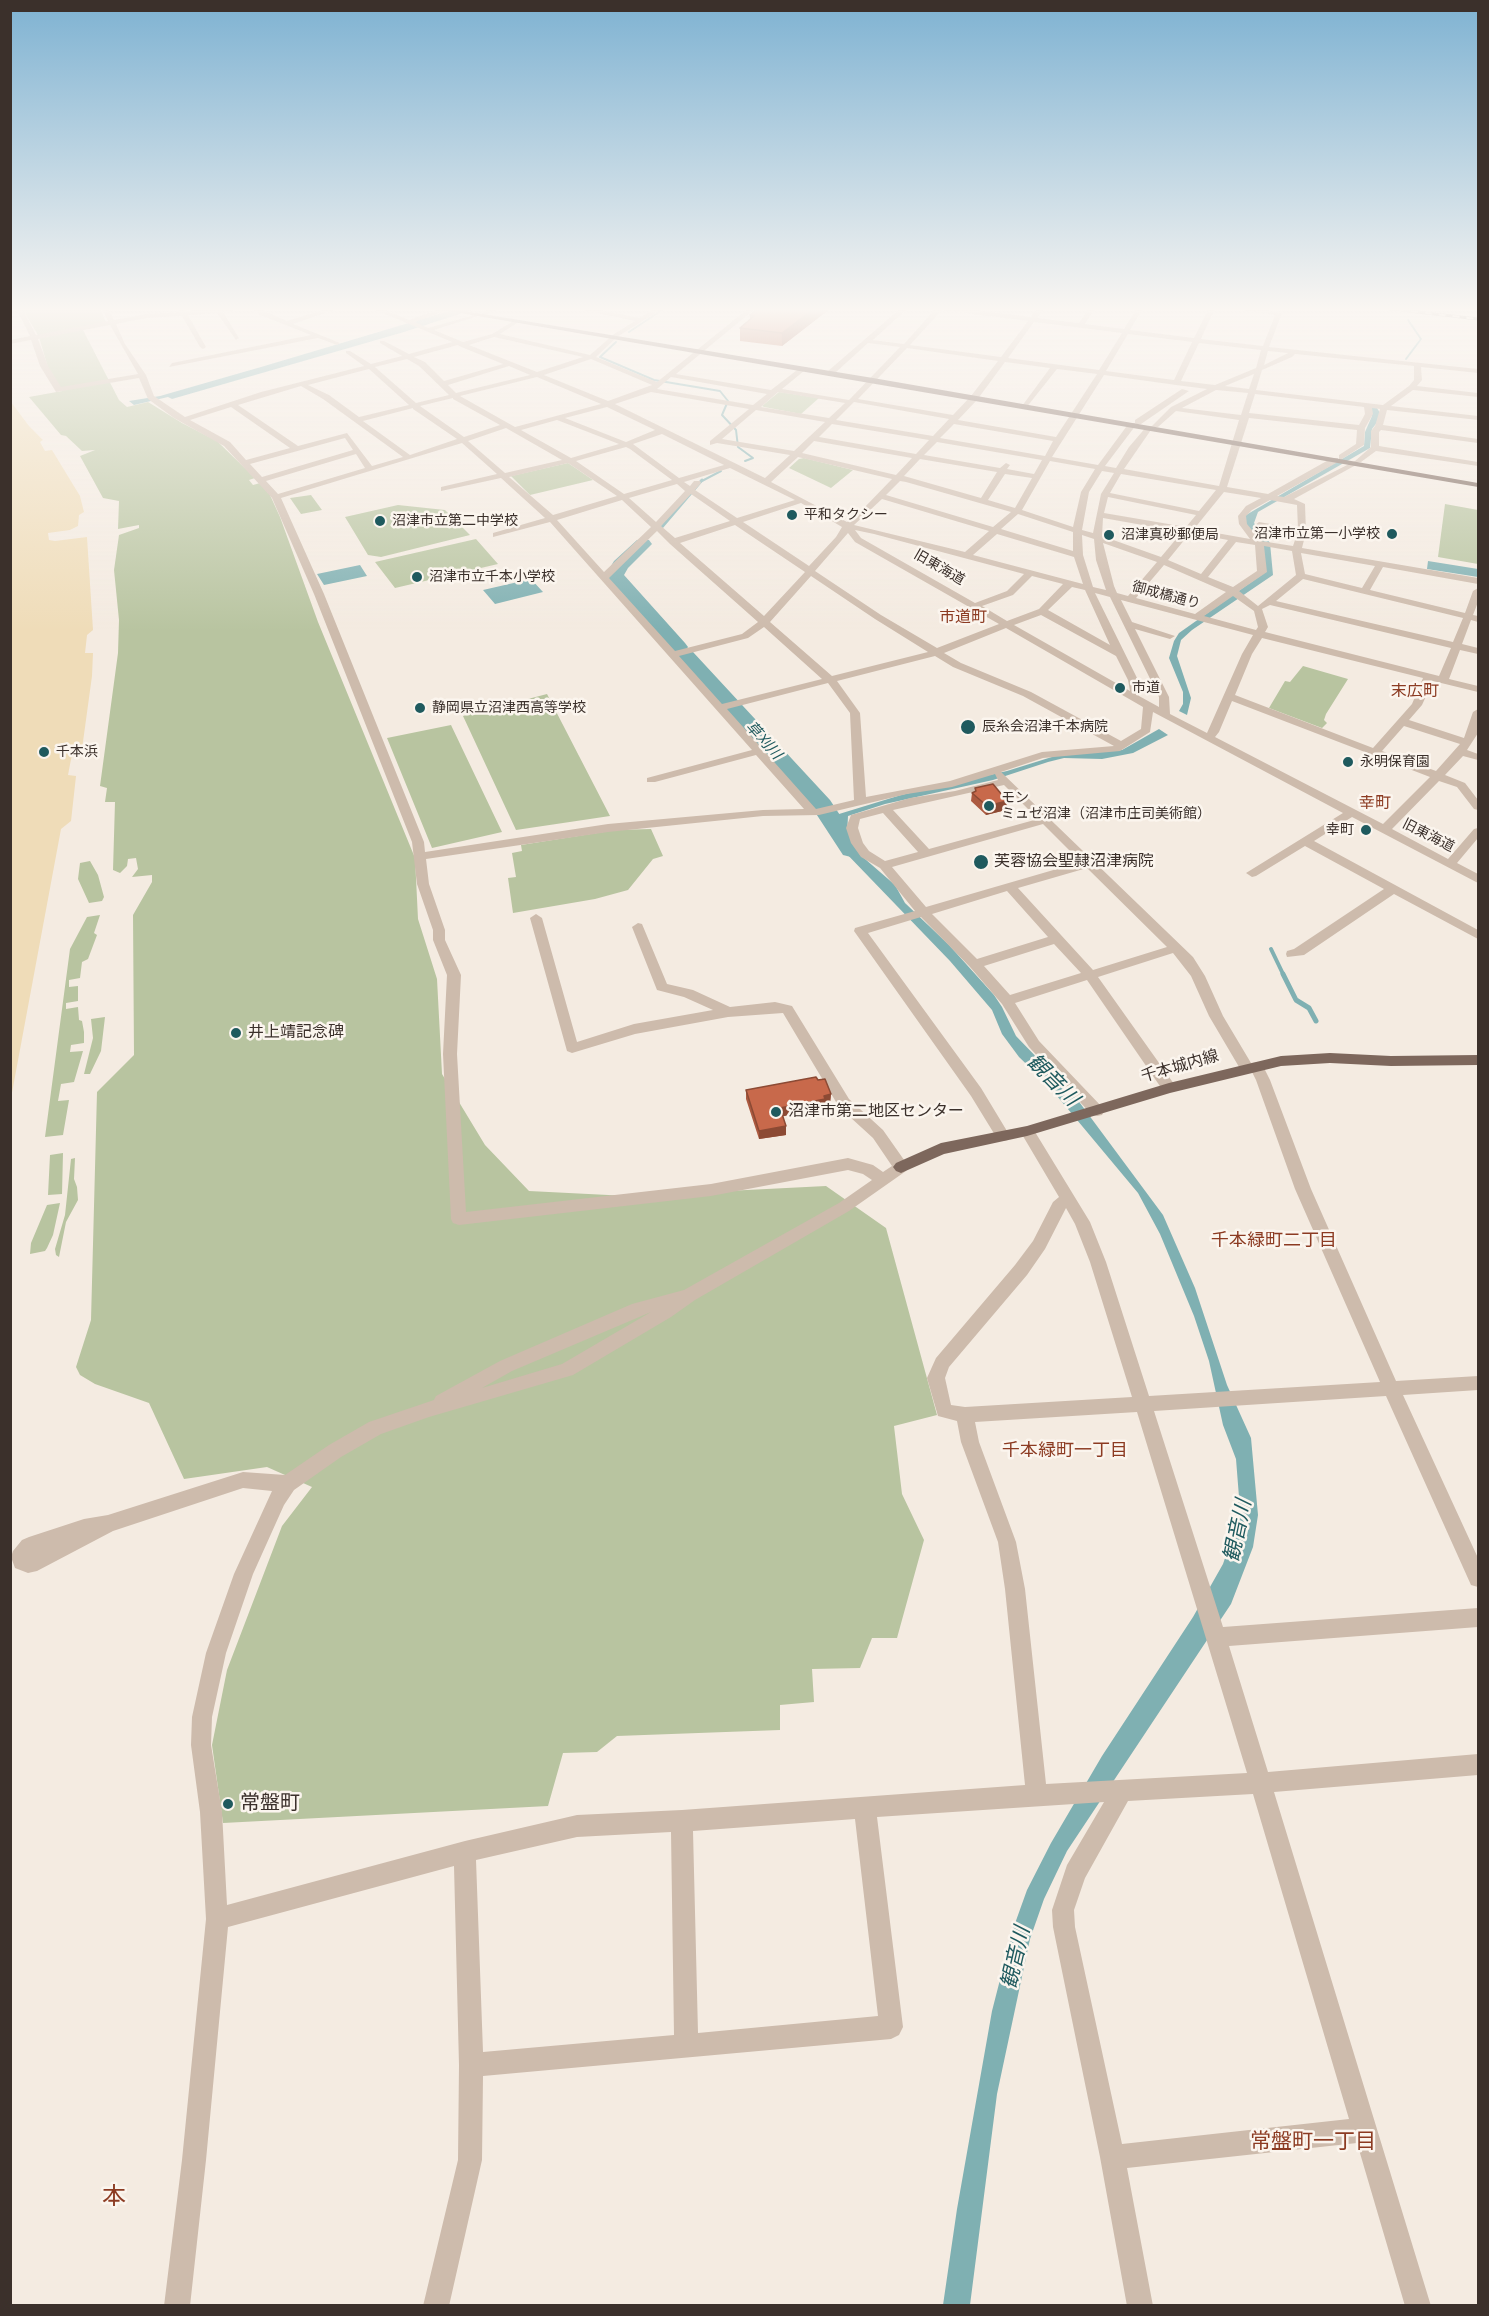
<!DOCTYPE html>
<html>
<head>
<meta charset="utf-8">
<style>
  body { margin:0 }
  #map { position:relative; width:1489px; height:2316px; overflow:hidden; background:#f4ebe1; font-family:Roboto,sans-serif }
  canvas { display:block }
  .frame { position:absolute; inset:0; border:12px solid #3b302b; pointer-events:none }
</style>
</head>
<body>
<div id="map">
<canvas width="1489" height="2316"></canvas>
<div class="frame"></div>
</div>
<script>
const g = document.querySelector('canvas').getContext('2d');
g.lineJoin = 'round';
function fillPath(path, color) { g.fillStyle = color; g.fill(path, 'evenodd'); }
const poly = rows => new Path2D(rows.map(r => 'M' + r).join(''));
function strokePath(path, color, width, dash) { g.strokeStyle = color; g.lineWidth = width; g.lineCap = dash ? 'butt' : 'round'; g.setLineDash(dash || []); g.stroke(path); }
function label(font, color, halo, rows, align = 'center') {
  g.font = font + ' Roboto,"Noto Sans JP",sans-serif'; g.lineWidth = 5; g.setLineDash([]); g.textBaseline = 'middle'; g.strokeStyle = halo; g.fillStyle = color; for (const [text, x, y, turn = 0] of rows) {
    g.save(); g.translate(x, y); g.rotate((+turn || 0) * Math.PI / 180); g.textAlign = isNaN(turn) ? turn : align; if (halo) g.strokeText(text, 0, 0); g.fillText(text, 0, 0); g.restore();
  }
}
fillPath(poly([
  [22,308,100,308,106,322,82,328,119,400,127,407,148,402,182,423,217,441,255,478,249,480,253,485,260,483,270,495,280,517,318,622,415,858,418,919,437,979,442,1074,485,1145,529,1191,628,1196,826,1186,886,1228,937,1415,894,1426,902,1494,924,1540,897,1638,872,1638,860,1668,812,1669,814,1702,780,1705,780,1730,617,1736,597,1752,563,1753,548,1806,223,1823,212,1745,227,1670,282,1526,312,1487,267,1467,184,1479,149,1403,95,1384,80,1375,76,1367,91,1320,97,1092,134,1055,133,915,152,882,152,875,132,877,138,869,136,858,128,859,127,866,120,873,113,870,115,802,105,802,107,788,100,786,118,653,119,620,114,570,119,535,139,528,139,525,118,529,119,501,103,498,80,456,95,450,82,451,66,436,61,435,29,397,62,391,48,368,39,337],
  [779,392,819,398,801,414,764,407,762,406],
  [804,458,853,470,831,488,789,468,799,459],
  [568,463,593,480,530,495,511,476],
  [311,495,322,510,301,514,290,498],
  [1445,504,1478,510,1478,564,1438,557],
  [398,505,445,510,470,535,381,557,368,555,345,517],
  [476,539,498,564,395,588,375,562],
  [1303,666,1348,679,1326,714,1324,720,1327,723,1322,728,1269,708,1285,681,1290,682],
  [547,694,610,816,516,830,463,716],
  [451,725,502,832,432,848,387,738],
  [651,829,663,856,653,859,628,890,595,899,513,913,508,878,516,877,512,853,522,851,521,845,616,830],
  [90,861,98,875,104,897,102,901,89,903,78,879,80,863],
  [100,915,94,933,97,935,88,959,82,962,80,978,69,980,69,987,78,986,78,1001,66,1003,66,1009,78,1007,79,1020,82,1021,84,1032,84,1043,71,1045,70,1052,83,1051,74,1082,61,1084,58,1101,69,1100,63,1135,45,1137,70,949,87,917],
  [105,1017,101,1051,90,1074,84,1074,93,1038,91,1019],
  [63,1153,62,1194,48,1195,50,1155],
  [75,1158,74,1179,77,1187,78,1200,66,1222,59,1257,56,1255,55,1249,65,1215,71,1159],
  [60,1203,53,1235,47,1248,45,1251,30,1254,31,1243,47,1205]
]), '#b8c4a0');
fillPath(poly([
  [11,402,29,426,43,440,40,442,45,451,52,450,80,496,84,512,79,515,78,526,70,530,48,533,49,540,55,541,87,537,93,630,87,635,85,653,93,653,92,676,82,749,72,754,68,775,76,776,71,821,61,829,11,1098]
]), '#efdcb8');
fillPath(poly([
  [459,308,478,308,404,332,172,399,168,397,134,405,129,401,160,396,261,367],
  [1371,407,1377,408,1382,416,1372,429,1370,448,1258,512,1254,523,1270,543,1273,575,1192,630,1181,640,1177,656,1191,698,1187,715,1179,711,1183,704,1183,692,1169,658,1174,641,1179,633,1264,573,1265,563,1245,523,1246,515,1364,446,1365,432,1372,416],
  [1428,561,1478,569,1478,577,1427,569],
  [360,565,367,576,324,585,317,574],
  [531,579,543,592,495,604,483,590],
  [1159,729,1168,735,1133,753,1102,759,1064,758,1048,762,993,780,885,804,848,816,847,835,857,852,895,885,905,903,949,945,994,995,1002,1007,1016,1036,1077,1099,1163,1215,1195,1288,1227,1385,1251,1438,1258,1515,1253,1547,1231,1604,1067,1851,1044,1899,1030,1939,997,2094,970,2305,943,2305,957,2209,992,2011,1013,1929,1027,1890,1051,1843,1102,1756,1193,1617,1223,1564,1230,1543,1239,1497,1236,1459,1223,1425,1209,1361,1194,1316,1160,1234,1138,1193,1047,1084,1019,1057,1002,1034,992,1010,950,961,842,849,826,818,901,795,1007,771,1055,756,1122,750]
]), '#7fb0b2');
strokePath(poly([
  [629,332,665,308],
  [616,342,600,357,654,380,720,391,728,401,722,415,736,430,738,447,753,458,745,461],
  [1406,359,1421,339,1408,320],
  [700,482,721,471]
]), '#7fb0b2', 2);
strokePath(poly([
  [661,528,702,480]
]), '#7fb0b2', 3);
strokePath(poly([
  [1271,949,1284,976]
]), '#7fb0b2', 4);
strokePath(poly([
  [1283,974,1296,1000,1309,1008,1316,1021]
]), '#7fb0b2', 5);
fillPath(poly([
  [643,539,649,540,652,544,628,568,624,575,685,643,688,647,686,650,693,652,830,800,863,850,859,855,851,857,843,855,813,809,679,660,676,656,678,653,671,651,605,576,614,561,637,540,643,539]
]), '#7fb0b2');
fillPath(poly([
  [16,308,22,308,36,335,108,321,102,308,108,308,114,320,146,314,180,312,178,308,184,308,186,311,245,308,223,312,239,338,236,340,217,313,188,315,206,347,203,349,200,347,182,316,146,318,116,324,125,344,146,375,154,396,185,417,261,392,364,366,346,353,346,351,350,351,371,364,402,356,380,343,380,341,384,341,409,354,452,342,371,308,380,308,409,320,443,308,452,308,415,322,428,328,478,314,478,316,434,330,463,342,492,334,515,320,517,323,500,334,590,355,614,334,635,321,575,308,589,308,640,318,655,308,663,308,617,337,596,357,657,382,749,308,756,308,676,374,771,390,801,367,804,371,782,389,849,400,900,347,868,343,835,373,828,371,901,308,908,308,873,340,904,344,936,308,957,308,1031,317,1038,308,1044,308,1037,318,1079,323,1089,308,1095,308,1085,324,1124,329,1137,308,1143,308,1130,330,1194,338,1209,308,1215,308,1201,339,1263,346,1275,315,1231,308,1252,308,1282,313,1269,347,1478,369,1478,373,1421,367,1422,380,1417,386,1478,393,1478,397,1413,390,1391,406,1478,416,1478,420,1387,410,1383,425,1478,439,1478,443,1381,430,1379,432,1379,446,1478,462,1478,466,1376,451,1361,462,1356,462,1356,465,1294,499,1305,504,1306,532,1302,548,1478,578,1478,584,1383,567,1370,590,1465,613,1473,591,1478,588,1478,602,1473,615,1478,616,1478,622,1471,620,1462,644,1478,648,1478,654,1460,650,1449,679,1478,686,1478,692,1433,681,1422,705,1409,720,1464,738,1473,712,1478,709,1478,733,1467,750,1478,754,1478,760,1463,756,1445,775,1465,783,1478,800,1478,810,1474,809,1457,787,1439,781,1392,829,1448,859,1474,829,1478,828,1478,838,1457,863,1478,874,1478,883,1352,817,1314,841,1478,930,1478,939,1394,894,1304,955,1287,957,1286,954,1287,951,1294,949,1384,889,1305,846,1256,876,1252,877,1246,873,1343,813,1153,712,1150,732,1120,751,1043,758,1001,772,1193,957,1205,976,1223,1016,1251,1063,1261,1062,1270,1080,1311,1189,1396,1381,1478,1376,1478,1390,1403,1395,1478,1558,1478,1587,1471,1585,1386,1396,1154,1411,1223,1627,1478,1608,1478,1627,1229,1646,1268,1772,1478,1754,1478,1775,1274,1792,1431,2306,1405,2306,1357,2143,1127,2168,1153,2306,1127,2306,1100,2157,1053,1927,1052,1910,1067,1865,1104,1802,877,1817,903,2027,899,2035,891,2039,483,2076,482,2160,449,2306,423,2306,458,2160,459,2065,454,1866,228,1927,206,2160,190,2306,164,2306,182,2160,206,1919,200,1812,191,1745,192,1717,206,1653,234,1574,272,1491,243,1488,113,1531,37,1571,28,1573,15,1568,11,1557,13,1551,22,1540,29,1537,84,1519,108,1515,243,1472,285,1475,329,1445,369,1422,434,1400,436,1396,500,1361,632,1304,684,1290,839,1203,872,1180,863,1174,848,1170,711,1196,459,1225,453,1223,451,1219,443,1054,447,975,433,940,433,930,417,884,412,842,314,594,272,498,224,446,174,418,148,399,139,378,56,392,40,366,31,340,10,344,10,340,30,336,16,308],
  [942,310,1028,321,1001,357,910,345,942,310],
  [1034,322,1122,333,1099,370,1008,358,1034,322],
  [110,325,138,374,61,387,48,366,38,339,110,325],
  [1128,334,1192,342,1174,380,1106,371,1128,334],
  [494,337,583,357,537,372,469,345,494,337],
  [1199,343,1261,350,1256,368,1215,385,1181,381,1199,343],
  [458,345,459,346,503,364,444,381,425,362,414,357,458,345],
  [907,348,998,361,971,396,953,415,858,399,907,348],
  [1268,351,1288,353,1264,365,1268,351],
  [1295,354,1414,366,1414,380,1409,386,1383,405,1256,390,1262,370,1292,357,1295,354],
  [407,359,419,366,449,395,416,403,375,367,407,359],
  [591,359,652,385,608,401,544,375,591,359],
  [1005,362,1050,368,1022,406,1026,408,1057,369,1097,374,1056,437,958,420,977,400,1005,362],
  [509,366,530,375,456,393,448,385,509,366],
  [369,369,409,405,359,417,329,395,308,385,369,369],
  [1254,374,1249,389,1225,386,1254,374],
  [1104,375,1176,385,1207,389,1171,407,1152,426,1147,426,1129,447,1116,468,1105,466,1136,425,1135,423,1129,423,1098,465,1052,457,1104,375],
  [537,377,601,404,515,427,460,396,537,377],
  [671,377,767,394,753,405,657,389,671,377],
  [301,386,323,399,403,457,372,466,347,433,298,446,238,405,301,386],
  [1216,390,1248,393,1241,415,1182,408,1216,390],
  [651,392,749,409,710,441,710,445,717,443,790,455,765,478,615,404,651,392],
  [778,392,845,403,829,418,761,407,778,392],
  [1255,394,1364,407,1365,414,1359,425,1249,413,1255,394],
  [453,398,453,399,500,425,464,437,420,406,453,398],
  [854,402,949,419,933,436,836,420,854,402],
  [231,407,290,448,246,460,230,442,190,420,231,407],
  [607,407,655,430,626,442,565,418,607,407],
  [413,408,413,409,457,439,410,455,363,421,413,408],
  [1372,408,1380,409,1375,426,1371,431,1371,447,1355,461,1284,497,1277,496,1338,462,1338,458,1332,458,1268,494,1227,487,1249,418,1357,430,1356,444,1339,455,1339,459,1342,459,1364,445,1365,428,1373,414,1372,408],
  [756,410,825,422,794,451,722,439,756,410],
  [1176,411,1239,420,1219,486,1124,469,1153,427,1158,427,1176,411],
  [557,420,619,444,571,458,521,430,557,420],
  [832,424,929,440,916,454,819,437,832,424],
  [954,424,1053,441,1045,456,940,438,954,424],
  [506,428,562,460,505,473,468,441,506,428],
  [662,434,724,465,679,478,633,444,662,434],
  [345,438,353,450,262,477,250,464,345,438],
  [814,441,912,458,896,475,802,453,814,441],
  [937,442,1042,460,1034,474,1007,469,1010,465,1006,463,1000,468,924,455,937,442],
  [462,443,497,474,441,487,441,491,501,478,545,518,493,533,493,537,550,522,752,750,647,778,647,782,655,782,756,755,804,809,763,810,608,824,425,852,424,842,324,594,281,498,462,443],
  [626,447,630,449,672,480,624,494,576,461,626,447],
  [356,454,365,468,278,494,266,481,356,454],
  [798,457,892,479,861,511,847,522,771,482,798,457],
  [920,459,997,472,981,498,904,476,920,459],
  [1050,461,1095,469,1081,492,1073,527,1022,510,1050,461],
  [568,463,617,496,553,515,509,477,568,463],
  [730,468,795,500,737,518,695,490,701,483,700,481,694,481,690,486,684,482,730,468],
  [1102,471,1114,473,1101,494,1093,533,1082,530,1089,492,1102,471],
  [1005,474,1032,478,1015,508,988,500,1005,474],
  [1121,474,1216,490,1199,511,1110,493,1121,474],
  [900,481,906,482,1011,512,993,527,886,495,900,481],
  [677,484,685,491,656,522,629,498,677,484],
  [1224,492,1261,498,1246,506,1238,516,1239,524,1250,539,1194,529,1224,492],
  [691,494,730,521,675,538,661,526,691,494],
  [1108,497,1196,515,1186,527,1104,513,1108,497],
  [882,499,989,531,965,552,854,525,882,499],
  [622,500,651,527,604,572,557,520,622,500],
  [1270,500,1297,505,1298,529,1259,522,1255,525,1297,534,1293,546,1261,541,1247,524,1246,516,1252,510,1270,500],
  [801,503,842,527,836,537,809,566,743,522,801,503],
  [1018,514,1073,532,1073,551,1001,529,1018,514],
  [1103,518,1182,532,1161,557,1102,536,1103,518],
  [735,525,805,572,764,616,680,543,735,525],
  [855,530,874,534,1024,574,1007,591,975,603,861,538,855,530],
  [657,531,670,544,758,622,742,634,675,651,609,578,657,531],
  [848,533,855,542,999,624,937,648,881,615,815,571,848,533],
  [1190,533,1228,540,1201,574,1168,560,1190,533],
  [997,534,1074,557,1083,584,973,555,997,534],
  [1082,535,1094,539,1096,560,1106,590,1093,587,1083,555,1082,535],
  [1236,542,1255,545,1257,571,1233,587,1208,577,1236,542],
  [1103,543,1157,562,1128,596,1117,593,1114,586,1103,543],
  [1264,546,1292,551,1296,575,1258,606,1239,591,1267,572,1264,546],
  [1301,553,1375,566,1362,588,1305,574,1301,553],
  [1164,565,1226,592,1195,614,1136,598,1164,565],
  [811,576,875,619,928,652,832,676,770,622,811,576],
  [1032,576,1063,584,1039,609,1007,621,982,606,1013,595,1032,576],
  [1303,579,1463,618,1453,642,1276,601,1303,579],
  [1072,587,1085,590,1110,645,1048,610,1072,587],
  [1095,593,1110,597,1159,697,1159,707,1139,696,1138,680,1095,593],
  [1233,596,1254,611,1258,627,1256,630,1204,616,1233,596],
  [1121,600,1253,635,1242,654,1207,733,1170,714,1169,697,1135,629,1170,639,1175,636,1132,622,1121,600],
  [1270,605,1451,648,1439,676,1265,632,1268,627,1262,609,1270,605],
  [1041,615,1116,656,1128,680,1130,691,1014,625,1041,615],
  [764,627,822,679,722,704,679,656,748,638,764,627],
  [1006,628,1143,707,1141,729,1121,741,1031,692,961,663,944,653,1006,628],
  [1262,638,1423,678,1412,704,1373,748,1235,695,1252,654,1262,638],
  [935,656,953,667,1023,696,1114,746,1042,752,950,781,866,797,860,713,837,681,935,656],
  [828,683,850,713,854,800,816,809,727,709,828,683],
  [1232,701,1430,777,1383,824,1215,737,1219,732,1232,701],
  [1404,726,1460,744,1436,771,1382,751,1404,726],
  [995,774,998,780,955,791,910,798,851,815,846,828,851,843,861,857,880,868,915,911,855,928,854,931,971,1096,998,1140,1003,1141,1008,1140,1010,1136,981,1088,868,933,921,917,970,967,1002,1004,1029,1047,1092,1115,1097,1116,1102,1115,1104,1111,1102,1107,1039,1041,1015,1003,1087,980,1164,1092,1174,1092,1176,1088,1174,1084,1098,977,1173,953,1191,976,1209,1016,1242,1072,1252,1072,1256,1080,1295,1189,1380,1382,1149,1396,1106,1262,1090,1222,1032,1127,1022,1127,1020,1131,1059,1197,1053,1202,1033,1241,1015,1265,936,1358,927,1378,938,1416,957,1421,961,1442,998,1542,1005,1589,1025,1785,682,1810,577,1815,465,1841,227,1905,222,1812,211,1745,212,1717,226,1653,253,1574,284,1505,294,1490,341,1457,381,1434,429,1417,573,1375,671,1317,695,1300,849,1211,906,1171,909,1167,883,1130,849,1099,792,1006,775,1002,730,1007,693,990,667,984,642,924,638,923,632,927,657,990,684,997,713,1010,634,1024,577,1042,542,918,536,914,530,918,567,1051,572,1053,635,1034,728,1017,783,1013,839,1107,873,1138,892,1166,883,1172,873,1165,848,1158,711,1184,466,1212,457,1054,461,975,445,940,445,930,429,884,426,859,608,832,763,816,819,815,907,794,952,787,995,774],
  [1004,785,1038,819,929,849,893,810,1004,785],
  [883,813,918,852,885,861,869,851,863,843,858,828,860,819,883,813],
  [1043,824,1081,862,926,907,892,867,1043,824],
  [1087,868,1167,947,1093,970,1018,888,1087,868],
  [1007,891,1048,937,977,959,932,914,1007,891],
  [1054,944,1081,973,1010,995,984,966,1054,944],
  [1066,1208,1075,1224,1090,1262,1132,1397,965,1407,951,1405,945,1378,949,1367,1027,1275,1045,1249,1066,1208],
  [651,1312,562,1364,482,1388,512,1371,651,1312],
  [1137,1412,1247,1773,1046,1784,1025,1589,1016,1542,979,1442,975,1422,1137,1412],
  [1253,1794,1349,2119,1122,2144,1075,1927,1074,1910,1085,1878,1128,1801,1253,1794],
  [855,1819,878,2016,698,2033,693,1831,855,1819],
  [671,1832,674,2035,483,2052,476,1860,577,1837,671,1832],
  [251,308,258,308,287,321,330,308,340,308,293,324,340,343,337,345,318,338,169,367,172,363,311,335,260,315,251,308],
  [492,308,501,308,484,315,481,313,492,308],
  [1182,389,1189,391,1141,424,1135,424,1135,420,1182,389]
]), '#cdbbac');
fillPath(poly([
  [431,308,446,308,873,378,1478,483,1478,487,431,308],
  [1330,1053,1391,1056,1478,1055,1478,1065,1391,1066,1330,1063,1281,1066,1170,1093,1027,1136,944,1154,901,1173,896,1171,893,1167,896,1163,941,1143,1027,1126,1169,1083,1281,1056,1330,1053]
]), '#7d675c');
const rail = poly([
  [1383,308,1478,319]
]);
strokePath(rail, '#3b302b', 3);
strokePath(rail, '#fbf5ee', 2, [7]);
fillPath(poly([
  [831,308,782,346,740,341,740,328,750,319,750,315],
  [975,788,1006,810,986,815,971,801,972,793,975,792],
  [746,1090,831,1094,830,1103,825,1104,825,1107,783,1116,786,1135,759,1139,746,1099]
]), '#ac5a40');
fillPath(poly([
  [815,308,831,308,782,346,782,333],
  [1007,801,1006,810,986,815,987,806],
  [831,1094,830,1103,825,1104,825,1107,780,1117,780,1108],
  [786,1126,786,1135,759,1139,759,1131]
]), '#8c4a34');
const building = poly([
  [758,308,815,308,782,333,740,328,754,316,750,315,758,308],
  [993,784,1007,801,987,806,972,793,976,791,975,788,993,784],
  [816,1077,818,1080,825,1079,831,1094,824,1096,825,1099,780,1108,786,1126,759,1131,746,1090,816,1077]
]);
fillPath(building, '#c8694b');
strokePath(building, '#8c4a34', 1.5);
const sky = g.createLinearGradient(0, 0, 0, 632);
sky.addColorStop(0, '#7eb2d2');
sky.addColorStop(0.49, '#faf6f2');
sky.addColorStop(1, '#faf6f200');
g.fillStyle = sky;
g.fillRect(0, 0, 1489, 632);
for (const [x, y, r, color] of [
  [792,515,6,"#1f5a5e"],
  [380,521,6,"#1f5a5e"],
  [1392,534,6,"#1f5a5e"],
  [1109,535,6,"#1f5a5e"],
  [417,577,6,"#1f5a5e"],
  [1120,688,6,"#1f5a5e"],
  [420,708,6,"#1f5a5e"],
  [968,727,8,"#1f5a5e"],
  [44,752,6,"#1f5a5e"],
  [1348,762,6,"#1f5a5e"],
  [989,806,6,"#1f5a5e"],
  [1366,830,6,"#1f5a5e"],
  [981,862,8,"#1f5a5e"],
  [236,1033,6,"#1f5a5e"],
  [776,1112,6,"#1f5a5e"],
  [228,1804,6,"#1f5a5e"]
]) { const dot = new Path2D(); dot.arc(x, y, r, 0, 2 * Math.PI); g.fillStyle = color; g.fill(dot); strokePath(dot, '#fbf5ee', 2); }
label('14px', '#3b302b', '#fbf5ee', [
  ["平和タクシー",804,515],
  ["沼津市立第二中学校",392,521],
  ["沼津市立第一小学校",1380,534,"right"],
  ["沼津真砂郵便局",1121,535],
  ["沼津市立千本小学校",429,577],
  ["市道",1132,688],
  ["静岡県立沼津西高等学校",432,708],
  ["辰糸会沼津千本病院",982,727],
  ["千本浜",56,752],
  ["永明保育園",1360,762],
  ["モン",1001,798],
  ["ミュゼ沼津（沼津市庄司美術館）",1001,814],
  ["幸町",1354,830,"right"]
], 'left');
label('14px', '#3b302b', '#fbf5ee', [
  ["旧東海道",939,568,30],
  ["御成橋通り",1166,596,15],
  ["旧東海道",1428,836,27]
]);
label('italic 15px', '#1f5a5e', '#fbf5ee', [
  ["草刈川",763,741,48]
]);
label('16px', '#8c3b22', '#fbf5ee', [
  ["市道町",963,618],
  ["末広町",1415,692],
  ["幸町",1375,804]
]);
label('16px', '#3b302b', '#fbf5ee', [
  ["芙蓉協会聖隷沼津病院",994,862],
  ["井上靖記念碑",248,1033],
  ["沼津市第二地区センター",788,1112]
], 'left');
label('16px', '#3b302b', '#fbf5ee', [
  ["千本城内線",1180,1067,-16]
]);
label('18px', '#8c3b22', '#fbf5ee', [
  ["千本緑町二丁目",1274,1241],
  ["千本緑町一丁目",1065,1451]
]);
label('20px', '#3b302b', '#fbf5ee', [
  ["常盤町",240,1804]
], 'left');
label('italic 21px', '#1f5a5e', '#fbf5ee', [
  ["観音川",1052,1081,45],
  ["観音川",1239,1531,-78],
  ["観音川",1017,1958,-77]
]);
label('21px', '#8c3b22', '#fbf5ee', [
  ["常盤町一丁目",1313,2143]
]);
label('24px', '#8c3b22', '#fbf5ee', [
  ["本",114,2198]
]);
</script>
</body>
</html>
